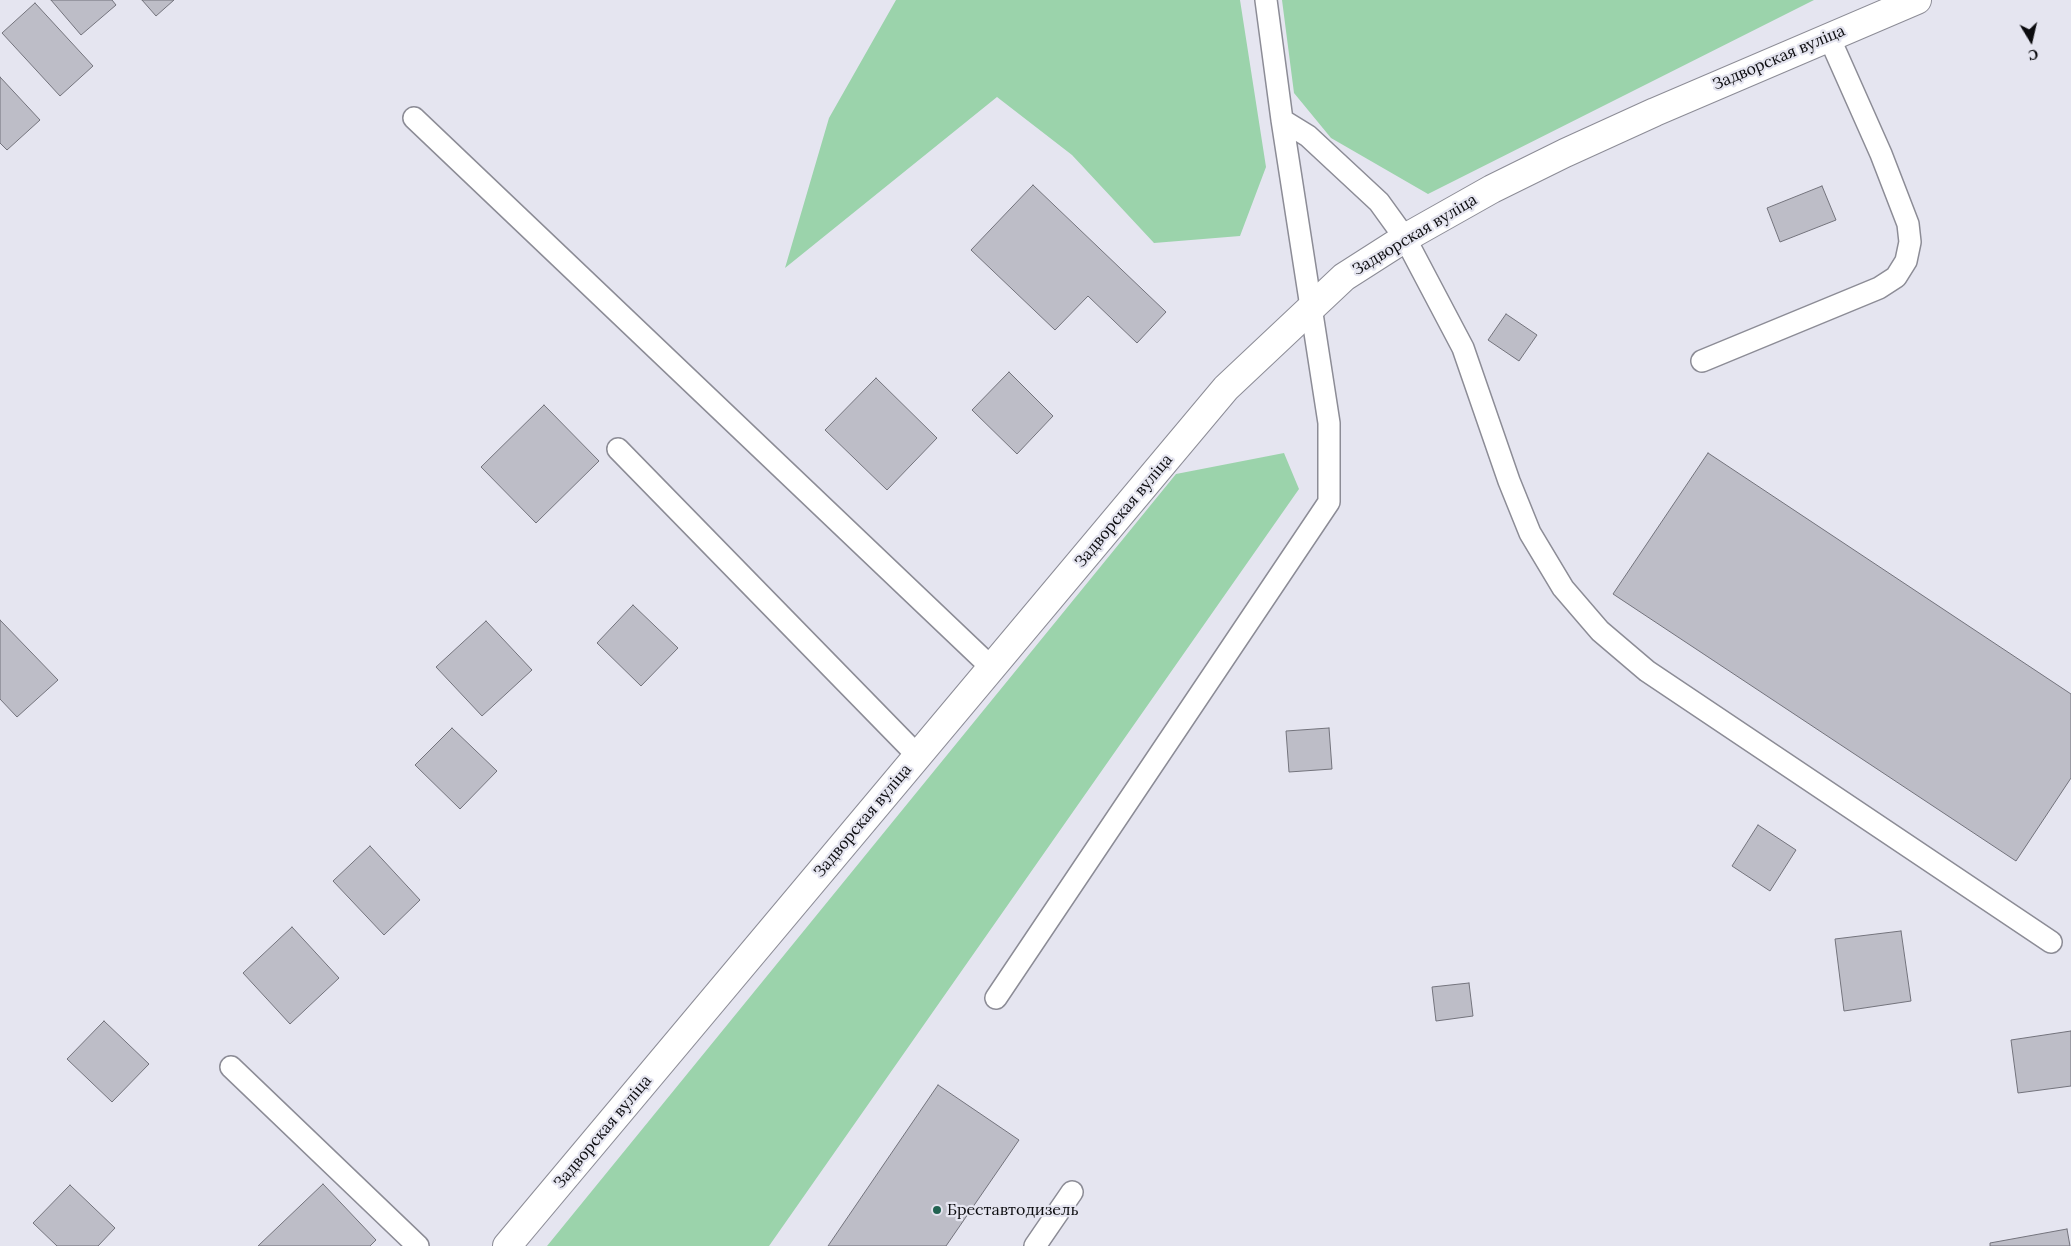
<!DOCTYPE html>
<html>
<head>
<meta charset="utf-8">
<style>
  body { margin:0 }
  #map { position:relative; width:2071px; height:1246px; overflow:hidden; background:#e5e5f0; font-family:Lora,serif }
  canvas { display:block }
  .north { position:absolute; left:2006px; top:15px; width:50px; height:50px; -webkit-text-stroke:4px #e5e5f0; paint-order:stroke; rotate:171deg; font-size:14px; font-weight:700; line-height:20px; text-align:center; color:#0c0c0f }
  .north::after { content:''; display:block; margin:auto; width:18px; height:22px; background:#0c0c0f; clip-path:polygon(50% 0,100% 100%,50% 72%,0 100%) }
</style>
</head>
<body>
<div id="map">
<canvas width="2071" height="1246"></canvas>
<div class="north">С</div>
</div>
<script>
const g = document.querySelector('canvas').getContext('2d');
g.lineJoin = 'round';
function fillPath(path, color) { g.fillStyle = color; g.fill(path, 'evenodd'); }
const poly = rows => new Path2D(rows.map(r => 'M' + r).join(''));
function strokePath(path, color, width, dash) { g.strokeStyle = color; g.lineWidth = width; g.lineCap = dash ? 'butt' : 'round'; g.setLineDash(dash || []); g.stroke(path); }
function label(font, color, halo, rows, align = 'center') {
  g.font = font + ' Lora,serif'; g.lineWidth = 4.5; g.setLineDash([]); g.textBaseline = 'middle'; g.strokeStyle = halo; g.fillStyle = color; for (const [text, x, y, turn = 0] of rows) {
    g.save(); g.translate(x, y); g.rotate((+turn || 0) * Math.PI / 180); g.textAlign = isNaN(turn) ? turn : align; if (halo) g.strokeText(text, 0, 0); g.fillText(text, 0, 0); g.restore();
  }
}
fillPath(poly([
  [896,0,1240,0,1266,167,1240,236,1154,243,1072,155,997,97,785,268,829,118],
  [1282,0,1814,0,1428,194,1331,138,1294,93],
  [1284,453,1299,489,769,1246,547,1246,1176,474]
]), '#9bd3ab');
const building = poly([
  [51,0,112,0,116,5,81,35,51,0],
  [142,0,174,0,156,16,142,0],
  [35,3,93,66,60,96,2,33,35,3],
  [0,77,40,120,7,150,0,143,0,77],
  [1033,185,1166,312,1137,343,1088,296,1055,330,971,250,1033,185],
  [1822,186,1836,220,1780,242,1767,208,1822,186],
  [1506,314,1537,335,1519,361,1488,340,1506,314],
  [1009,372,1053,416,1017,454,972,410,1009,372],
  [876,378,937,438,887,490,825,430,876,378],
  [544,405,599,461,536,523,481,467,544,405],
  [1708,453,2071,694,2071,778,2016,861,1613,594,1708,453],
  [633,605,678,648,641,686,597,643,633,605],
  [0,620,58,680,17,717,0,699,0,620],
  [486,621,532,670,482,716,436,667,486,621],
  [452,728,497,771,460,809,415,765,452,728],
  [1329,728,1332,769,1289,772,1286,731,1329,728],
  [1758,825,1796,850,1770,891,1732,866,1758,825],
  [370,846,420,900,384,935,333,881,370,846],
  [292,927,339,978,290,1024,243,973,292,927],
  [1901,931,1911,1001,1844,1011,1835,939,1901,931],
  [1469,983,1473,1016,1436,1021,1432,987,1469,983],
  [104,1021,149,1064,112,1102,67,1059,104,1021],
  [2071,1031,2071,1086,2018,1093,2011,1040,2071,1031],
  [938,1085,1019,1140,946,1246,828,1246,938,1085],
  [323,1184,376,1240,370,1246,258,1246,323,1184],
  [70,1185,115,1228,98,1246,57,1246,33,1223,70,1185],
  [2067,1229,2070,1246,1990,1246,1990,1243,2067,1229]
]);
fillPath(building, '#bdbdc7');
strokePath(building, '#73737c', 1);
const service = poly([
  [414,118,992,668],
  [1282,120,1308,136,1379,202,1405,238,1463,348,1509,481,1530,533,1563,588,1600,631,1647,671,2051,942],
  [1702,361,1879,288,1896,277,1906,261,1910,242,1908,224,1881,154,1829,37],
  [618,449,918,756],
  [996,998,1329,502,1329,423,1282,120,1266,0],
  [231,1067,418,1246],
  [1035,1246,1072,1192]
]);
const minor = poly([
  [507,1246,1226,388,1344,277,1405,238,1492,189,1565,153,1655,112,1917,0]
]);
strokePath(service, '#8c8c96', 24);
strokePath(minor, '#8c8c96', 30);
strokePath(service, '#fff', 21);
strokePath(minor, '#fff', 28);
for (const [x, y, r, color] of [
  [937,1210,5,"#226352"]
]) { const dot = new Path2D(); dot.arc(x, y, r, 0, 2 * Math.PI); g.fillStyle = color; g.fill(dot); strokePath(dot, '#e5e5f0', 2); }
label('16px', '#0c0c0f', '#e5e5f0', [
  ["Задворская вуліца",1779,58,-23],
  ["Задворская вуліца",1415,235,-31],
  ["Задворская вуліца",1124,511,-50],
  ["Задворская вуліца",863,821,-50],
  ["Задворская вуліца",603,1132,-50]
]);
label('16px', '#0c0c0f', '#e5e5f0', [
  ["Бреставтодизель",947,1210]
], 'left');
</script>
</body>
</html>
